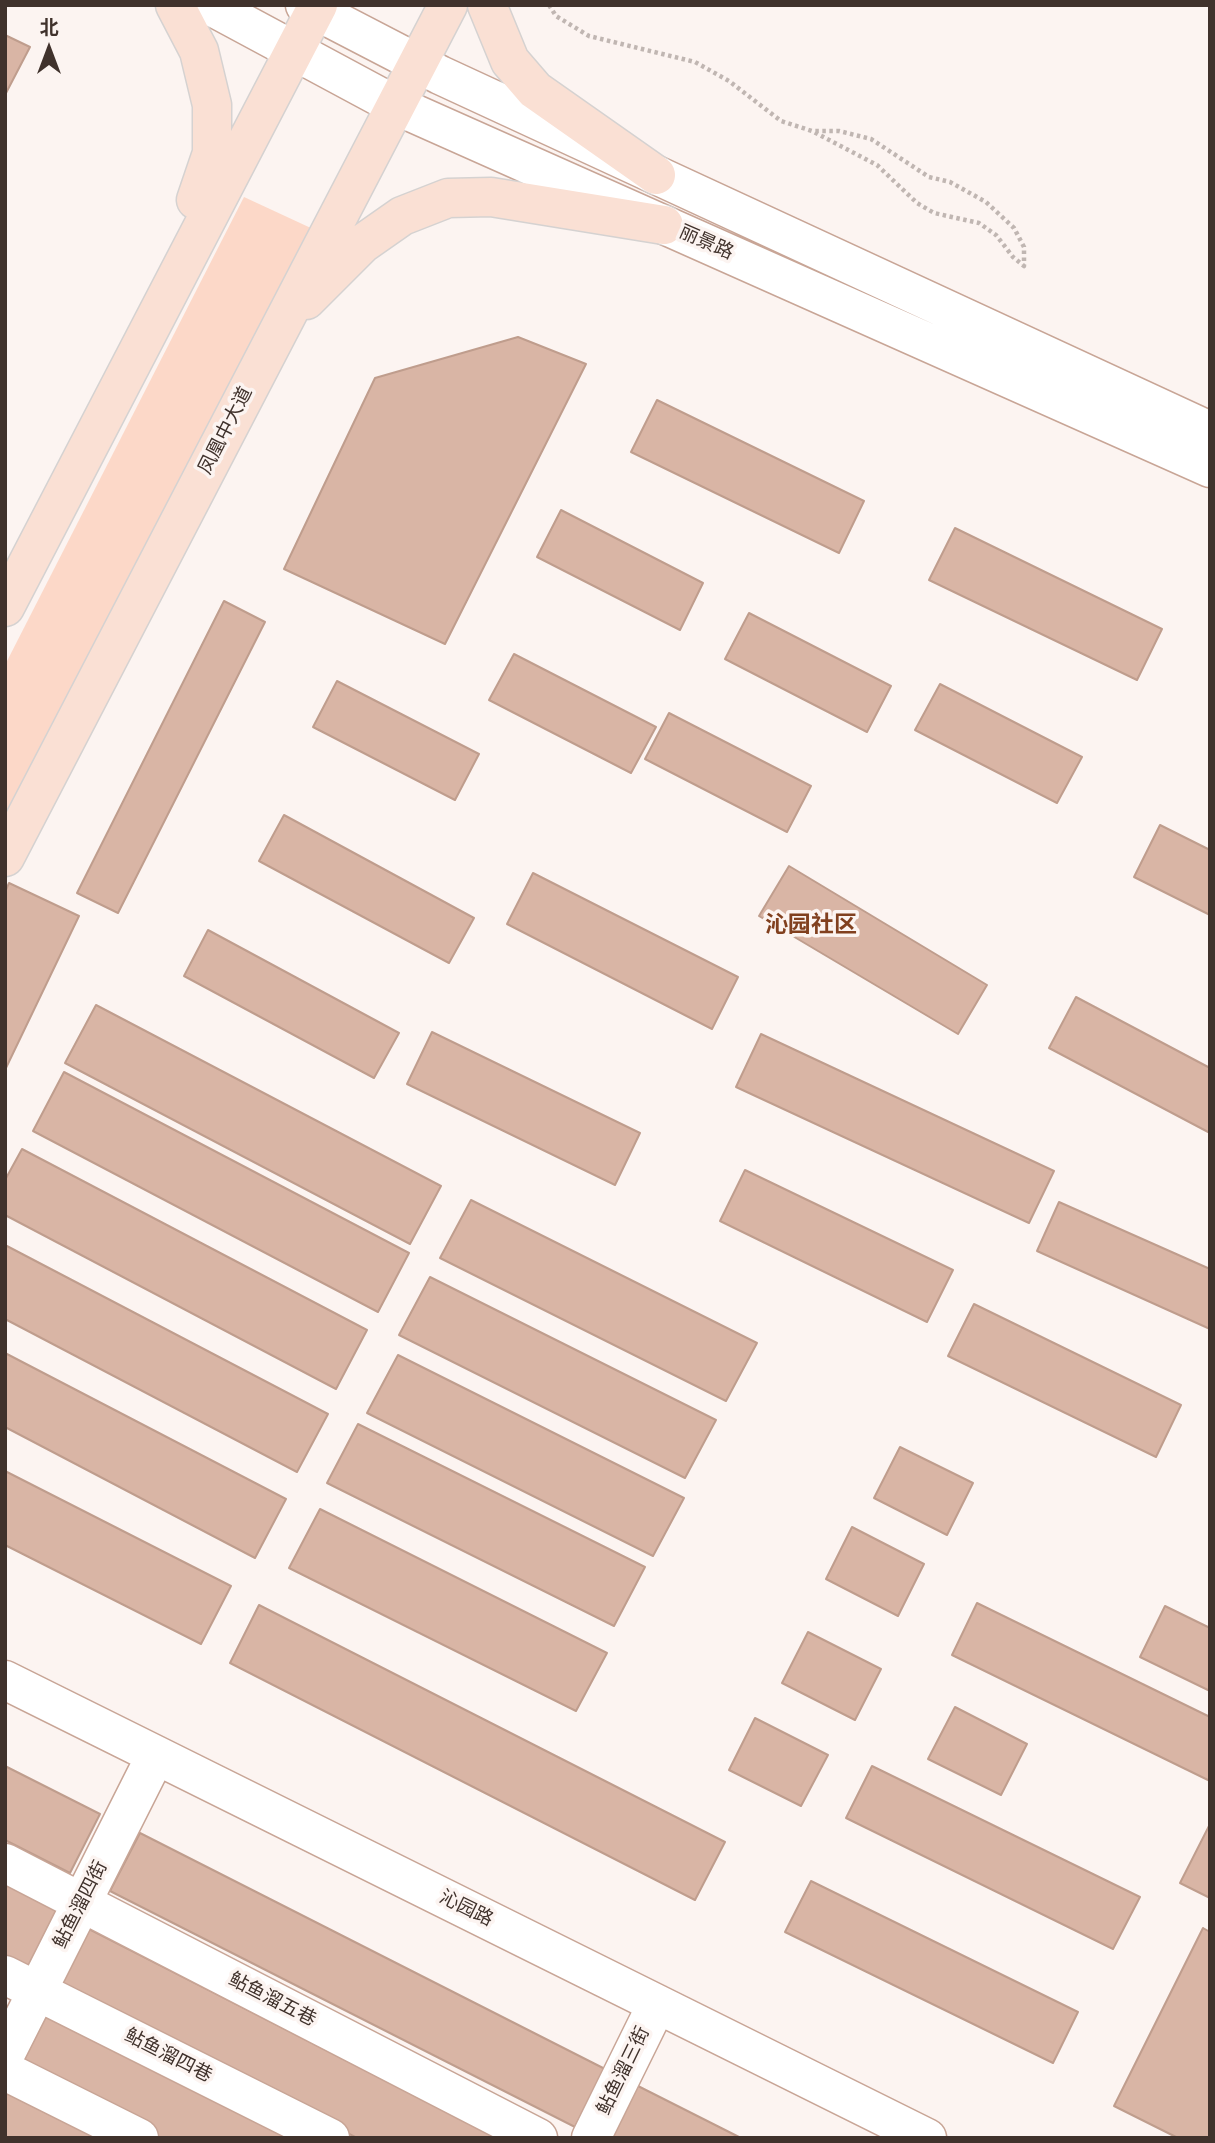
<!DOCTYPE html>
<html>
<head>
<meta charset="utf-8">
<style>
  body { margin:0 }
  #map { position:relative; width:1215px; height:2143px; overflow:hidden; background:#fcf4f1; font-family:"Varela Round","Noto Sans SC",sans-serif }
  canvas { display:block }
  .frame { position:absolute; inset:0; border:7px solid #40322c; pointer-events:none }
  .north { position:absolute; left:14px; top:14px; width:70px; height:70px; -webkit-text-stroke:5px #fcf4f1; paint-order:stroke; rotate:0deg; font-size:19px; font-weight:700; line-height:28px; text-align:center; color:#40322c }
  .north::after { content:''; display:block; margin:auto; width:24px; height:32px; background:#40322c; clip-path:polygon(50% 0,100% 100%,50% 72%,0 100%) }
</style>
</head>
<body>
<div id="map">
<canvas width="1215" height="2143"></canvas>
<div class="frame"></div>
<div class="north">北</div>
</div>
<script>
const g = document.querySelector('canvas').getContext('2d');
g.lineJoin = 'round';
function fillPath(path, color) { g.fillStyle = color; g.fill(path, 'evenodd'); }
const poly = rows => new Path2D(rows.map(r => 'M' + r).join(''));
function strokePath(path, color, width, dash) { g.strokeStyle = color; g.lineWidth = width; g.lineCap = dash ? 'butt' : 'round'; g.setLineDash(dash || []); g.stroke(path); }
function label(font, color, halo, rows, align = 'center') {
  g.font = font + ' "Varela Round","Noto Sans SC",sans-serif'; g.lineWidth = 7; g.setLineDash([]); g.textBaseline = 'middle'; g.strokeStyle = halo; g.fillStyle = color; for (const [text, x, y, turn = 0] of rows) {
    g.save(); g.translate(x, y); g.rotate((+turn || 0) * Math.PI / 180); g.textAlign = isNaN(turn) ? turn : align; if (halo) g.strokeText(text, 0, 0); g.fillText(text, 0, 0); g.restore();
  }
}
fillPath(poly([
  [244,197,313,229,5,832,5,665]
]), '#fcd8c8');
const building = poly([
  [5,35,30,47,5,95,5,35],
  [518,337,586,364,445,644,284,569,375,378,518,337],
  [657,400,864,501,839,553,631,452,657,400],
  [561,510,703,583,680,630,537,557,561,510],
  [955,528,1162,629,1137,680,929,580,955,528],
  [224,601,265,622,118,913,77,893,224,601],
  [749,613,891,686,867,732,725,659,749,613],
  [514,654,656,727,631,773,489,700,514,654],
  [337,681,479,754,455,800,313,727,337,681],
  [940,684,1082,757,1057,803,915,730,940,684],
  [669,713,811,786,787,832,645,759,669,713],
  [284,815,474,918,449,963,259,861,284,815],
  [1160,825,1210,850,1210,915,1134,877,1160,825],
  [789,866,987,985,958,1034,759,916,789,866],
  [533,873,738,977,712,1029,507,924,533,873],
  [9,883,79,916,5,1070,5,892,9,883],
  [208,930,399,1033,374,1078,184,976,208,930],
  [1076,997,1210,1068,1210,1133,1049,1048,1076,997],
  [96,1005,441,1186,410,1244,65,1063,96,1005],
  [432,1032,640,1133,615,1185,407,1084,432,1032],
  [761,1034,1054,1171,1029,1223,736,1087,761,1034],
  [64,1072,409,1253,378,1312,33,1131,64,1072],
  [22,1149,367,1330,336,1389,5,1215,5,1180,22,1149],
  [745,1170,953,1270,927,1322,720,1221,745,1170],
  [471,1200,757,1343,726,1401,440,1258,471,1200],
  [1059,1202,1210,1269,1210,1329,1037,1251,1059,1202],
  [5,1245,328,1414,297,1472,5,1319,5,1245],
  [430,1277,716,1420,685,1478,399,1335,430,1277],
  [974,1304,1181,1405,1156,1457,948,1356,974,1304],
  [5,1353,286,1499,255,1558,5,1427,5,1353],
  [398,1355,684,1498,653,1556,367,1413,398,1355],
  [358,1424,645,1567,614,1626,327,1483,358,1424],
  [900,1447,973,1483,947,1535,874,1498,900,1447],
  [5,1471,231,1586,201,1644,5,1545,5,1471],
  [320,1509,607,1653,576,1711,289,1568,320,1509],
  [852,1527,924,1564,898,1616,826,1579,852,1527],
  [977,1603,1210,1717,1210,1781,952,1655,977,1603],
  [259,1605,725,1842,695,1900,230,1663,259,1605],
  [1165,1606,1210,1628,1210,1691,1140,1657,1165,1606],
  [808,1632,881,1669,855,1720,782,1683,808,1632],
  [955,1707,1027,1744,1001,1795,928,1759,955,1707],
  [755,1718,828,1755,801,1806,729,1770,755,1718],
  [5,1766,100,1814,70,1873,5,1840,5,1766],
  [872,1766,1140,1897,1113,1949,846,1818,872,1766],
  [1210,1824,1210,1898,1180,1883,1210,1824],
  [140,1833,605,2069,575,2127,110,1891,140,1833],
  [811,1881,1078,2012,1053,2063,785,1932,811,1881],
  [5,1884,63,1913,33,1972,5,1958,5,1884],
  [87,1928,499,2138,357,2138,58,1985,87,1928],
  [1203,1928,1210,1932,1210,2138,1178,2138,1114,2106,1203,1928],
  [44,2012,298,2138,158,2138,16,2068,44,2012],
  [636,2085,741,2138,610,2138,636,2085],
  [5,2088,106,2138,5,2138,5,2088]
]);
fillPath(building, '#d9b5a5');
strokePath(building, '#bf9d8d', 2);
const minor = poly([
  [209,5,395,105,1210,468],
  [305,5,440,75,1210,431],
  [5,1680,927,2138],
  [5,1863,538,2138],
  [5,1975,330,2138],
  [5,2055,156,1755],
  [5,2071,139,2138],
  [591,2138,657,2004]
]);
const major = poly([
  [175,5,199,51,212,105,212,153,196,200],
  [487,5,510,61,535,90,656,175],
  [306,300,362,244,402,216,448,198,491,197,664,225],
  [5,607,318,5],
  [5,857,448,5]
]);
strokePath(minor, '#c8a596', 41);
strokePath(major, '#d5d2d1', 41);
strokePath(poly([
  [549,5,556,16,589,36,695,62,729,81,781,121,812,131,877,165,917,203,934,213,979,223,996,235,1013,257,1024,266,1024,247,1014,228,986,202,950,182,929,177,871,139,839,131,812,131]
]), '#c0b6b2', 4.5, [3.5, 3.5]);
strokePath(minor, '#fff', 38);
strokePath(major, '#fae0d4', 38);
label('19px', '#40322c', '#fcf4f1', [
  ["丽景路",706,243,24],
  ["凤凰中大道",226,431,-63],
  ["鲇鱼溜四街",81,1905,-63],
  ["沁园路",466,1909,26],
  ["鲇鱼溜五巷",272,2000,27],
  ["鲇鱼溜四巷",168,2056,27],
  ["鲇鱼溜三街",624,2071,-64]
]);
label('bold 23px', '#81401f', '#fcf4f1', [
  ["沁园社区",811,926]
]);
</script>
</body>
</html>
